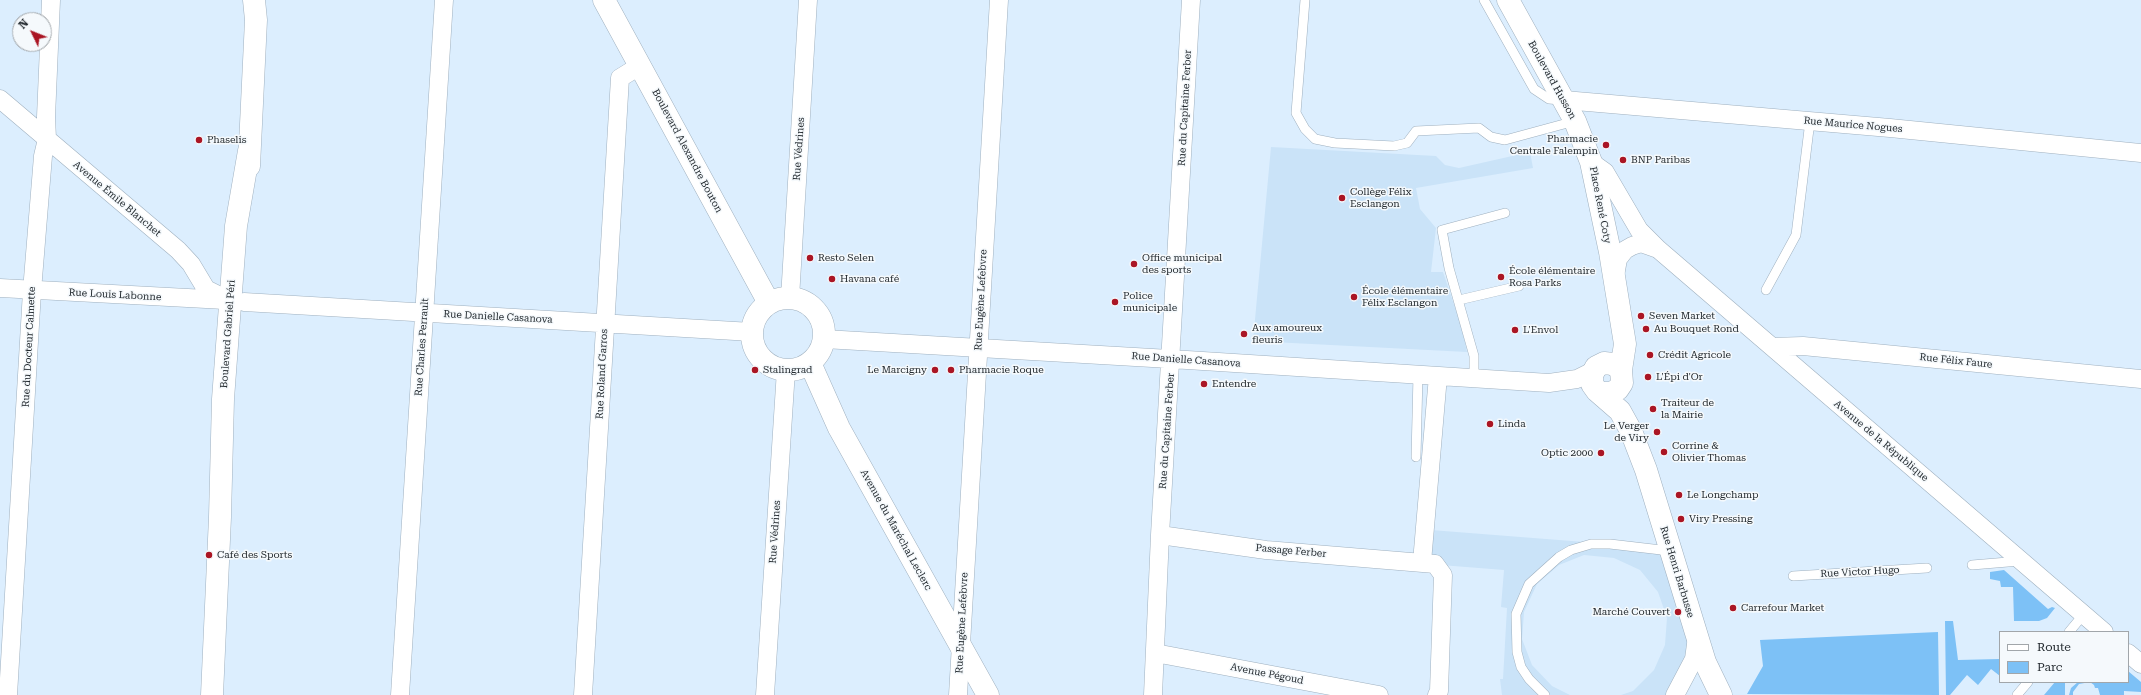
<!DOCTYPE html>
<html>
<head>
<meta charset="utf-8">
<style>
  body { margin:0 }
  #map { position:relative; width:2141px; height:695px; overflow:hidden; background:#dceefe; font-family:"Roboto Serif",serif }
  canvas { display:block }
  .legend { position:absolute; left:1999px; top:631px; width:130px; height:52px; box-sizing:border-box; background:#f5f9fc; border:1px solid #a1a6aa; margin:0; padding:5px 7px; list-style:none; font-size:12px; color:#232a2f }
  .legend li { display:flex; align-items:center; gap:8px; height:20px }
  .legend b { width:20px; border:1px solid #a1a6aa }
  .north { position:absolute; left:12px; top:12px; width:40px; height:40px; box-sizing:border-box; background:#f5f9fc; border:1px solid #a1a6aa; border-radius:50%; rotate:313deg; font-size:11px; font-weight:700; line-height:16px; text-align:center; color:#232a2f }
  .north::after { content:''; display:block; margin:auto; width:14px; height:18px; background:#aa1524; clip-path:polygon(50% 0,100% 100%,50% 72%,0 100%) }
</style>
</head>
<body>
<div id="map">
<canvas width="2141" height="695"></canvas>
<ul class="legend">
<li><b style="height:5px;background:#fff"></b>Route</li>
<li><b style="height:11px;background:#7dc1f6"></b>Parc</li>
</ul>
<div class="north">N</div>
</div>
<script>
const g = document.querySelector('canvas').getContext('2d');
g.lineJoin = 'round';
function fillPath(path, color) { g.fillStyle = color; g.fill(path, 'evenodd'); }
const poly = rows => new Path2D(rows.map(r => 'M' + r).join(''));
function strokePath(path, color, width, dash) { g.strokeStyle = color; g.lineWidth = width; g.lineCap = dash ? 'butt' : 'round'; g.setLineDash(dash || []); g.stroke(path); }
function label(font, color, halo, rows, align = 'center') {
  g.font = font + ' "Roboto Serif",serif'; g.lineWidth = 3; g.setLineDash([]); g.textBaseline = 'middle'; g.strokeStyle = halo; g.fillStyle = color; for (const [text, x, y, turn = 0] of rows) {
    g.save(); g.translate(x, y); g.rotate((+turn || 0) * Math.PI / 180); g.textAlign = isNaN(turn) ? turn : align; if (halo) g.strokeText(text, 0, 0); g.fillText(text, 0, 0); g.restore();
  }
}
fillPath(poly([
  [1271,147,1436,156,1445,165,1459,168,1530,152,1533,168,1416,188,1420,209,1436,228,1431,272,1443,272,1462,328,1467,352,1253,341],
  [1431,530,1610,544,1670,551,1697,637,1675,695,1621,695,1633,691,1654,670,1665,645,1667,618,1658,592,1640,570,1614,558,1584,555,1559,565,1537,584,1524,612,1522,639,1532,665,1552,686,1570,695,1502,695,1500,679,1503,679,1507,608,1501,607,1504,570,1428,564]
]), '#cae3f8');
fillPath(poly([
  [2004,570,2048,609,2052,607,2055,608,2047,618,2039,621,2014,621,2013,587,2001,587,2000,581,1990,579,1990,572],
  [1945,621,1953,621,1958,660,2000,659,2000,676,1991,669,1978,685,1967,675,1950,695,1946,695],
  [1938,632,1939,695,1747,694,1763,666,1760,640],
  [2128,671,2141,682,2141,692,2124,691,2124,695,2100,695,2098,688,2095,688,2094,685,2090,682,2079,684,2073,692,2073,695,2069,695,2071,688,2078,682,2128,682],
  [2055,682,2065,682,2065,695,2044,695]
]), '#7dc1f6');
const lane = poly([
  [1305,0,1296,113,1305,129,1315,139,1335,143,1394,146,1407,143,1416,131,1479,128,1491,137,1505,140,1575,121],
  [1484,0,1534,89,1549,99,1561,100],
  [1766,290,1796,235,1810,121],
  [1459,300,1519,286],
  [1474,379,1474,356,1449,268,1442,230,1505,213],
  [1416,457,1418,375],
  [1972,565,2020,561],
  [1793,576,1927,568],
  [2069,632,2084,614],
  [1545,695,1529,679,1521,667,1517,652,1516,614,1529,584,1559,557,1571,550,1591,544,1610,544,1670,551],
  [2017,695,2028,682]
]);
const street = poly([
  [0,99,178,250,191,264,206,289,230,301],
  [1564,100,1890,128,2141,153],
  [1591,162,1605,172,1639,230,1658,249,2104,632],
  [1615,276,1618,259,1625,250,1632,246,1641,243,1658,249],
  [0,288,225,300],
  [790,298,808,0],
  [244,302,752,332],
  [824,339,1187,360,1549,383,1577,379,1593,371],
  [1772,347,1803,346,2141,379],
  [1160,535,1266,550,1435,564,1443,575,1439,691,1437,695],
  [1422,562,1438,376],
  [1155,653,1379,695],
  [2128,653,2141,664],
  [8,695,32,291,43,156,47,139,46,117,51,0],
  [400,695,444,0],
  [583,695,620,78,641,65],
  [765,695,786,370],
  [958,695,999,0],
  [1153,695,1160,535,1191,0],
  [1675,695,1694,659,1697,637]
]);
const secondary = poly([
  [604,0,769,303],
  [1508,0,1575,121,1591,162,1610,252,1625,344,1621,370],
  [249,166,256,20,254,0],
  '752 334a36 36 0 1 1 72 0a36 36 0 1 1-72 0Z',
  [810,363,839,428,988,695],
  [1601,393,1612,393,1618,389,1622,383,1621,370,1613,364,1604,363,1596,367,1592,375,1592,384,1597,391,1620,411,1631,431,1646,470,1705,662,1721,695],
  [212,695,220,517,223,399,228,332,236,226,249,151]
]);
strokePath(lane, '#9fb0bf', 10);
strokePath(street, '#9fb0bf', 19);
strokePath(secondary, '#9fb0bf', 23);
strokePath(lane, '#fff', 9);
strokePath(street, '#fff', 18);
strokePath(secondary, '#fff', 22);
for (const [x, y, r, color] of [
  [199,140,4,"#aa1524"],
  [1606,145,4,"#aa1524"],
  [1623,160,4,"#aa1524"],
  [1342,198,4,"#aa1524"],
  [810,258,4,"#aa1524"],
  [1134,264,4,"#aa1524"],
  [1501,277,4,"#aa1524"],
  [832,279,4,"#aa1524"],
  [1354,297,4,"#aa1524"],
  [1115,302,4,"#aa1524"],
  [1641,316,4,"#aa1524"],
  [1646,329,4,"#aa1524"],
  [1515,330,4,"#aa1524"],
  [1244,334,4,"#aa1524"],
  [1650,355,4,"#aa1524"],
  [755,370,4,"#aa1524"],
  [935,370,4,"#aa1524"],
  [951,370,4,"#aa1524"],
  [1648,377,4,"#aa1524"],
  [1204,384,4,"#aa1524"],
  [1653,409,4,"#aa1524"],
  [1490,424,4,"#aa1524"],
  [1657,432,4,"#aa1524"],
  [1664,452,4,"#aa1524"],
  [1601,453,4,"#aa1524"],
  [1679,495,4,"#aa1524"],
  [1681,519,4,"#aa1524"],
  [209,555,4,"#aa1524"],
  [1733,608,4,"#aa1524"],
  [1678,612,4,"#aa1524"]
]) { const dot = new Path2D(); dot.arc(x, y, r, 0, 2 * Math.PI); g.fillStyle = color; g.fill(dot); strokePath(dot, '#f5f9fc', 1.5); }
label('10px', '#232a2f', '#f5f9fc', [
  ["Boulevard Husson",1552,80,61],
  ["Rue du Capitaine Ferber",1185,108,-87],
  ["Rue Maurice Nogues",1853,125,5],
  ["Rue Védrines",799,149,-86],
  ["Boulevard Alexandre Bouton",687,151,62],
  ["Avenue Émile Blanchet",117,199,40],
  ["Place René Coty",1600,205,79],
  ["Rue Louis Labonne",115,295,3],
  ["Rue Eugène Lefebvre",981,300,-87],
  ["Rue Danielle Casanova",498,317,3],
  ["Boulevard Gabriel Péri",228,334,-86],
  ["Rue du Docteur Calmette",29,347,-87],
  ["Rue Charles Perrault",422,347,-86],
  ["Rue Danielle Casanova",1186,360,4],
  ["Rue Félix Faure",1956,361,6],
  ["Rue Roland Garros",602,374,-87],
  ["Rue du Capitaine Ferber",1167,431,-86],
  ["Avenue de la République",1881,441,40],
  ["Avenue du Maréchal Leclerc",896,530,61],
  ["Rue Védrines",775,532,-86],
  ["Passage Ferber",1291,551,5],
  ["Rue Henri Barbusse",1677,572,73],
  ["Rue Victor Hugo",1860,572,-3],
  ["Rue Eugène Lefebvre",962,623,-87],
  ["Avenue Pégoud",1267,674,11]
]);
label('10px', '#232a2f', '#f5f9fc', [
  ["Pharmacie",1598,139,"right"],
  ["Centrale Falempin",1598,151,"right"],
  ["Phaselis",207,140],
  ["BNP Paribas",1631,160],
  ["Collège Félix",1350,192],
  ["Esclangon",1350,204],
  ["Resto Selen",818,258],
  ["Office municipal",1142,258],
  ["des sports",1142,270],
  ["École élémentaire",1509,271],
  ["Rosa Parks",1509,283],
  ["Havana café",840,279],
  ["École élémentaire",1362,291],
  ["Félix Esclangon",1362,303],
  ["Police",1123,296],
  ["municipale",1123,308],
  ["Seven Market",1649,316],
  ["Aux amoureux",1252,328],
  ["fleuris",1252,340],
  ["Au Bouquet Rond",1654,329],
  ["L'Envol",1523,330],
  ["Crédit Agricole",1658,355],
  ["Stalingrad",763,370],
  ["Le Marcigny",927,370,"right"],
  ["Pharmacie Roque",959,370],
  ["L'Épi d'Or",1656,377],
  ["Entendre",1212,384],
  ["Traiteur de",1661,403],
  ["la Mairie",1661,415],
  ["Linda",1498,424],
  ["Le Verger",1649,426,"right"],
  ["de Viry",1649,438,"right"],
  ["Corrine &",1672,446],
  ["Olivier Thomas",1672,458],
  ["Optic 2000",1593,453,"right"],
  ["Le Longchamp",1687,495],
  ["Viry Pressing",1689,519],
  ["Café des Sports",217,555],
  ["Carrefour Market",1741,608],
  ["Marché Couvert",1670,612,"right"]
], 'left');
</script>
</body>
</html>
